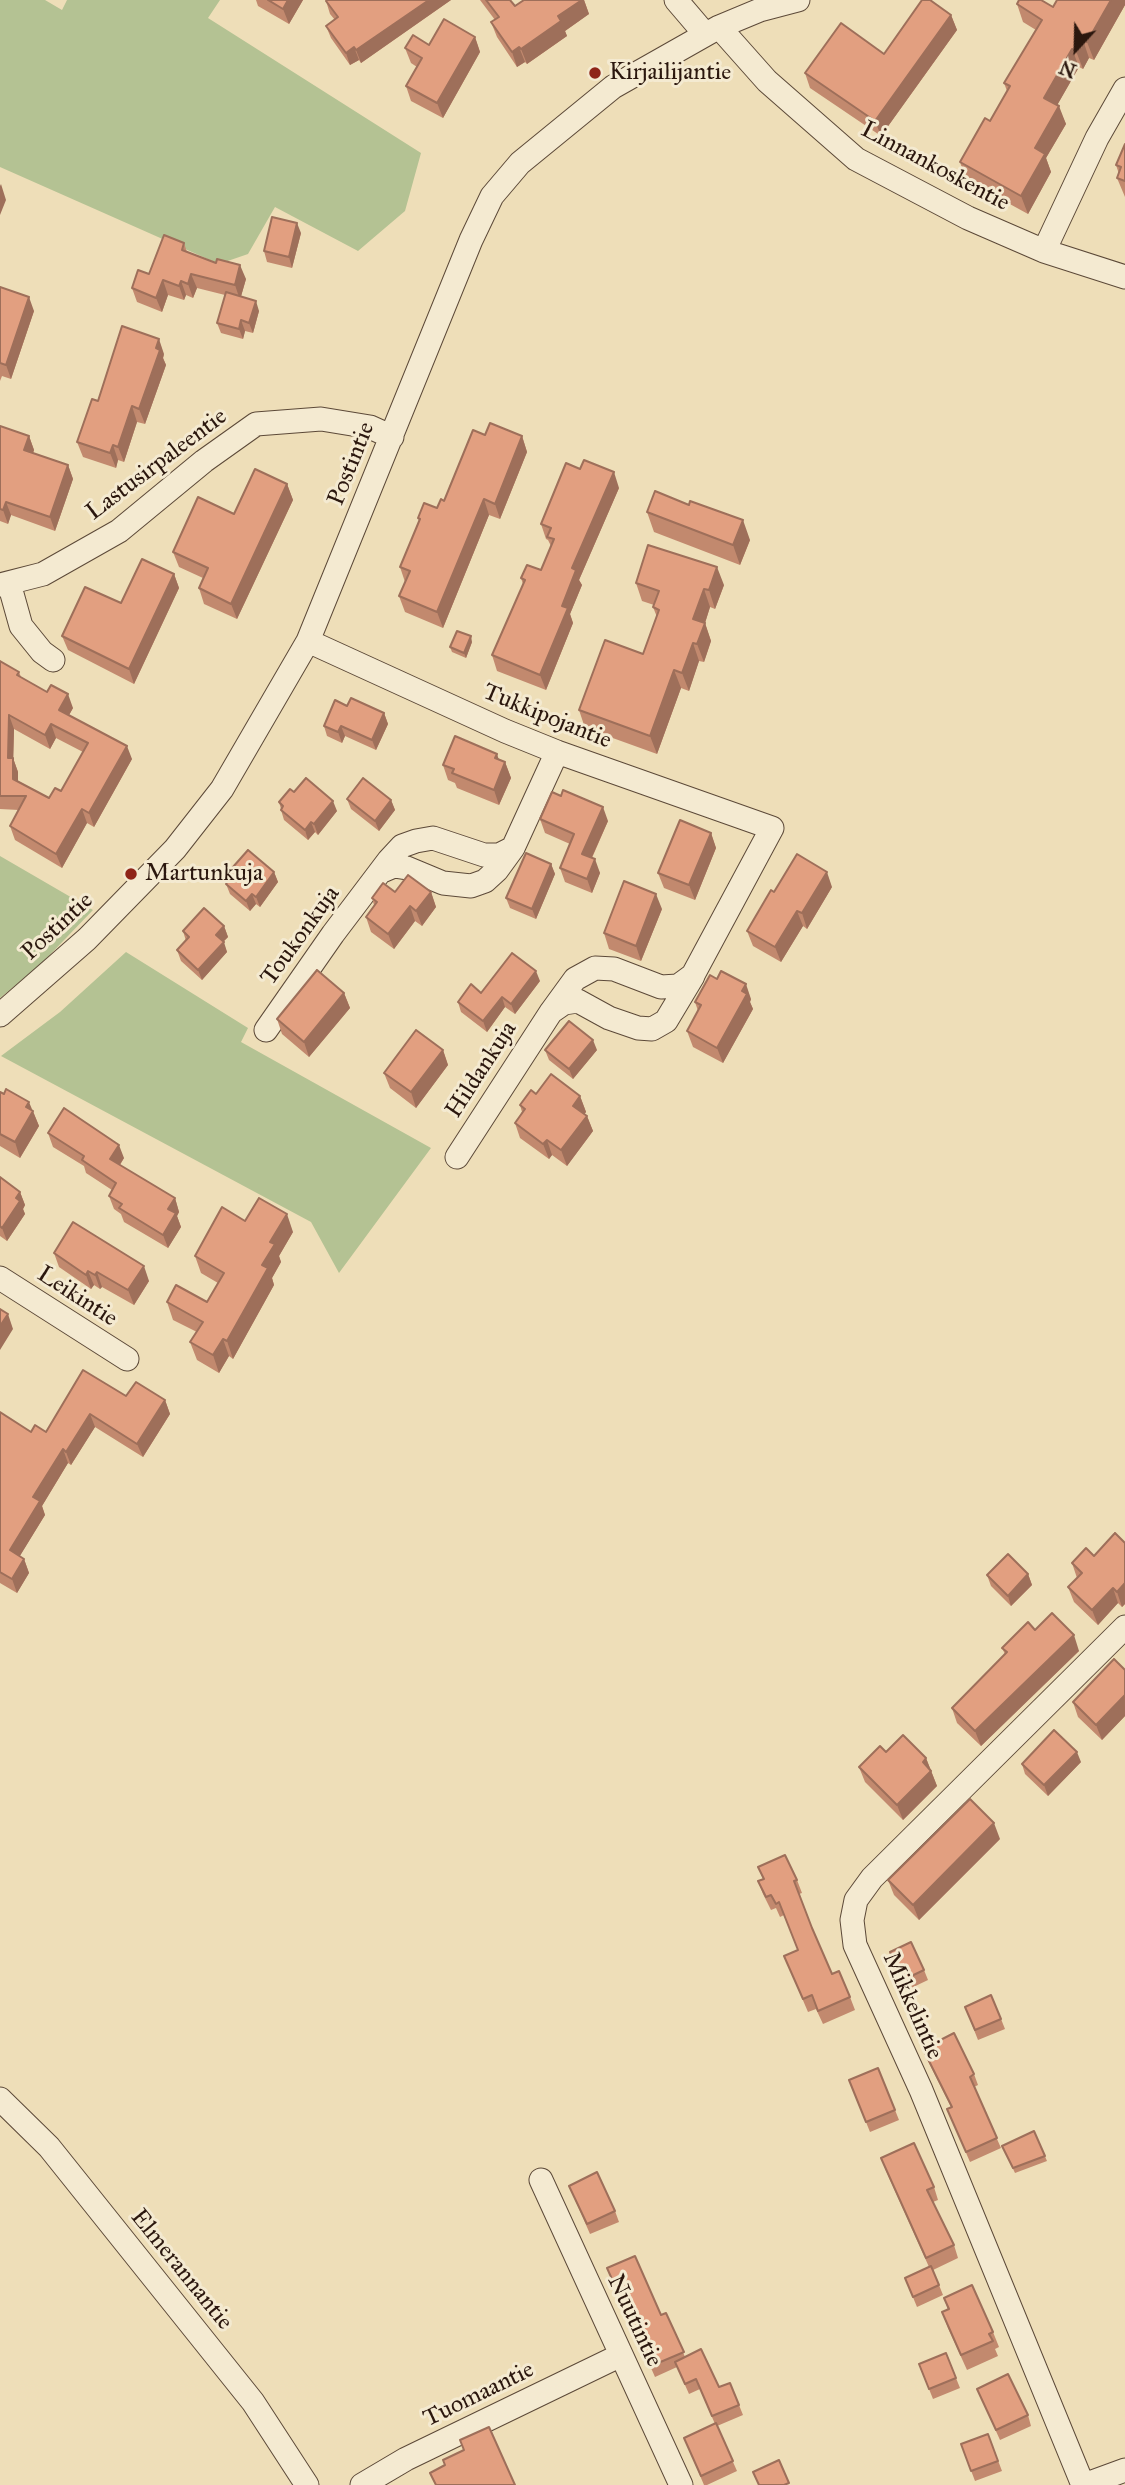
<!DOCTYPE html>
<html>
<head>
<meta charset="utf-8">
<style>
  body { margin:0 }
  #map { position:relative; width:1125px; height:2485px; overflow:hidden; background:#eedeb8; font-family:"IM FELL Great Primer",serif }
  canvas { display:block }
  .north { position:absolute; left:1041px; top:14px; width:70px; height:70px; -webkit-text-stroke:5px #f4ead1; paint-order:stroke; rotate:202deg; font-size:19px; font-weight:700; line-height:28px; text-align:center; color:#2b170e }
  .north::after { content:''; display:block; margin:auto; width:24px; height:32px; background:#2b170e; clip-path:polygon(50% 0,100% 100%,50% 72%,0 100%) }
</style>
</head>
<body>
<div id="map">
<canvas width="1125" height="2485"></canvas>
<div class="north">N</div>
</div>
<script>
const g = document.querySelector('canvas').getContext('2d');
g.lineJoin = 'round';
function fillPath(path, color) { g.fillStyle = color; g.fill(path, 'evenodd'); }
const poly = rows => new Path2D(rows.map(r => 'M' + r).join(''));
function strokePath(path, color, width, dash) { g.strokeStyle = color; g.lineWidth = width; g.lineCap = dash ? 'butt' : 'round'; g.setLineDash(dash || []); g.stroke(path); }
function label(font, color, halo, rows, align = 'center') {
  g.font = font + ' "IM FELL Great Primer",serif'; g.lineWidth = 6; g.setLineDash([]); g.textBaseline = 'middle'; g.strokeStyle = halo; g.fillStyle = color; for (const [text, x, y, turn = 0] of rows) {
    g.save(); g.translate(x, y); g.rotate((+turn || 0) * Math.PI / 180); g.textAlign = isNaN(turn) ? turn : align; if (halo) g.strokeText(text, 0, 0); g.fillText(text, 0, 0); g.restore();
  }
}
fillPath(poly([
  [0,0,45,0,62,10,67,0,220,0,208,18,421,153,405,211,358,251,275,207,248,254,219,264,0,167],
  [0,856,93,910,41,964,0,998],
  [126,952,248,1028,241,1042,431,1148,339,1273,311,1222,1,1056,60,1012]
]), '#b4c293');
const minor = poly([
  [676,0,705,34],
  [719,27,767,81,856,159,968,218,1044,251,1125,277],
  [1044,251,1097,138,1125,89],
  [9,583,21,626,42,652,53,660],
  [0,585,43,574,119,531,204,461,256,424,321,419,370,427,392,437],
  [308,641,505,731,557,752,772,828,693,975,678,986,661,987,614,969,595,968,575,979,551,1012,457,1157],
  [380,872,394,866,407,868,443,883,471,886,485,881,497,870,513,848],
  [551,1012,564,1003,578,1001,609,1018,638,1028,652,1029,666,1021,693,976],
  [0,1015,87,939,175,849,222,789,308,641,471,240,492,196,520,163,613,87,719,27,760,10,798,0],
  [266,1030,333,934,389,860,402,846,416,841,433,838,484,855,499,855,513,848,557,752],
  [0,1278,127,1359],
  [0,2099,49,2147,253,2402,307,2485],
  [541,2180,681,2485],
  [362,2485,406,2459,621,2355],
  [1083,2485,921,2090,855,1945,852,1920,856,1900,872,1878,1125,1627],
  [1084,2485,1125,2470]
]);
strokePath(minor, '#5c4938', 25);
strokePath(minor, '#f4ead1', 23);
fillPath(poly([
  [256,0,303,0,289,24,258,6],
  [451,0,361,63,359,60,350,65,331,38,326,26,335,20,330,14,326,1],
  [480,0,510,0,515,6,524,0,584,0,589,14,565,31,567,36,527,64,525,62,517,67,497,37,491,22,495,20],
  [1125,0,1125,5,1094,60,1089,58,1083,69,1079,67,1057,105,1066,124,1046,158,1051,172,1028,214,966,180,960,162,990,121,1007,91,1004,83,1036,30,1023,22,1017,4,1053,7],
  [951,15,957,30,881,136,810,88,805,73,884,54],
  [475,37,480,52,443,118,411,101,406,86,417,67,411,63,405,48],
  [1125,144,1125,197,1117,178,1119,174,1116,165],
  [301,233,292,268,267,262,264,251],
  [184,243,187,252,246,279,241,296,259,311,253,333,245,331,243,339,221,333,217,323,225,295,197,288,193,298,186,295,184,300,168,295,162,312,137,302,132,288],
  [0,287,34,311,11,379,2,376,0,381],
  [164,354,163,358,166,365,145,424,137,422,124,462,118,460,116,468,83,457,77,442],
  [0,426,29,436,34,450,33,453,68,465,73,479,55,531,11,515,8,524,0,521],
  [485,435,522,436,527,452,500,519,489,515,443,628,405,612,399,596,405,582,400,567,419,521,418,518,437,508,444,501],
  [287,484,293,500,237,619,204,604,199,588,203,578,179,567,173,552,234,514],
  [619,488,579,580,582,585,570,614,573,623,546,690,497,671,492,655,523,584,521,578,541,570,551,546,548,540,546,539,541,524],
  [647,512,750,540,740,565,654,532],
  [174,574,179,588,134,684,68,650,62,636],
  [636,583,724,585,715,609,710,607,705,623,711,641,704,662,699,661,689,691,681,688,657,754,585,728,579,710,643,654,657,617,653,607,654,605,642,601],
  [472,642,466,658,452,652,450,647],
  [0,661,19,672,21,677,73,708,69,715,132,759,94,827,87,823,62,868,15,840,10,826,19,810,0,809],
  [14,729,50,749,56,738,83,752,61,791,49,798,18,781,18,772,13,758],
  [347,706,384,713,388,724,376,750,345,736,342,743,327,736,324,726],
  [499,760,505,762,511,778,499,805,457,788,455,783,448,780,443,765],
  [294,792,337,811,318,835,315,832,308,840,284,820,281,810,281,809,279,802],
  [347,799,391,800,395,810,379,831,351,809],
  [540,819,608,821,592,858,600,873,592,893,565,882,560,868,570,844,545,833],
  [711,833,716,848,695,900,664,888,658,873],
  [551,864,555,874,536,919,510,908,506,898],
  [274,872,278,882,260,907,256,904,250,911,230,894,226,884,227,882,225,876],
  [832,887,807,929,803,926,781,962,753,946,747,931,774,892],
  [395,892,431,892,436,907,422,926,415,921,394,949,371,932,366,917,374,905,372,898],
  [662,909,641,961,609,949,604,933],
  [224,926,228,937,223,942,227,952,202,980,181,961,177,950,186,941,183,931],
  [540,981,515,1014,505,1007,487,1032,461,1012,458,1002],
  [344,993,350,1008,309,1057,282,1034,277,1019],
  [751,999,750,1002,753,1009,723,1063,693,1047,687,1031,698,1011,695,1002],
  [443,1050,448,1065,416,1108,390,1088,384,1073],
  [545,1050,597,1050,573,1079,549,1060],
  [0,1092,33,1111,39,1126,20,1158,0,1146],
  [536,1094,580,1096,586,1112,584,1114,587,1116,593,1131,567,1166,552,1155,549,1159,520,1138,515,1123,522,1112,520,1105],
  [48,1133,124,1158,120,1165,175,1198,179,1212,177,1216,181,1227,168,1248,124,1222,121,1214,114,1209,109,1196,112,1190,86,1173,84,1166,53,1147],
  [0,1177,20,1192,25,1205,23,1209,25,1214,7,1241,0,1236],
  [245,1221,293,1232,279,1256,281,1262,272,1278,274,1285,233,1359,229,1356,219,1373,197,1360,190,1342,197,1332,173,1320,167,1302,207,1302,218,1283,201,1273,195,1256],
  [54,1253,149,1281,134,1305,102,1287,100,1289,94,1285,91,1289,59,1267],
  [126,1396,165,1400,170,1414,143,1457,95,1427,71,1465,68,1463,42,1506,45,1515,19,1557,24,1559,29,1573,17,1593,0,1583,0,1412,31,1432,46,1432],
  [1125,1543,1125,1604,1122,1607,1118,1603,1098,1625,1074,1602,1068,1587,1077,1578,1072,1563,1094,1556],
  [1028,1574,1032,1585,1011,1606,991,1586,987,1575],
  [1035,1630,1079,1651,981,1746,957,1723,952,1708,1005,1654,1002,1648],
  [1125,1670,1125,1716,1102,1740,1078,1717,1073,1702],
  [886,1752,926,1758,937,1786,903,1820,865,1782,859,1767],
  [1081,1762,1048,1796,1025,1774,1022,1764],
  [1000,1839,919,1920,894,1895,888,1880],
  [758,1867,797,1880,802,1893,799,1894,812,1928,832,1974,850,1997,855,2010,823,2024,816,2009,808,2012,784,1956,798,1950,784,1915,780,1917,776,1908,771,1910,763,1894,758,1881,763,1879],
  [890,1952,924,1970,928,1980,907,1990],
  [965,2007,1001,2019,1005,2029,978,2040],
  [923,2049,974,2074,978,2085,974,2087,1001,2148,970,2162,947,2109,951,2107,927,2059],
  [853,2090,895,2110,899,2120,870,2132],
  [1034,2131,1047,2161,1015,2173,1002,2146],
  [881,2158,934,2187,938,2200,933,2202,954,2245,958,2258,933,2270,943,2295,917,2307,905,2278,929,2267,886,2171],
  [569,2186,615,2211,619,2222,590,2234],
  [607,2268,661,2315,666,2313,685,2357,739,2405,743,2415,717,2426,737,2471,707,2485,704,2485,684,2438,715,2424,700,2389,689,2394,677,2367,655,2377],
  [944,2298,993,2332,999,2347,995,2349,998,2356,967,2370,948,2328,942,2312,948,2310],
  [946,2353,960,2388,933,2399,919,2364],
  [977,2389,1028,2415,1031,2426,1000,2440],
  [988,2434,1002,2471,975,2481,961,2444]
]), '#c2896e');
fillPath(poly([
  [288,0,303,0,289,24,283,9],
  [429,0,451,0,361,63,356,50],
  [582,0,584,0,589,14,565,31,567,36,527,64,521,49,558,16],
  [1111,0,1125,0,1125,5,1094,60,1087,42],
  [951,15,957,30,881,136,875,121],
  [475,37,480,52,443,118,437,103],
  [1083,40,1089,58,1083,69,1076,51],
  [354,47,359,60,350,65,346,53],
  [519,47,525,62,517,67,512,52],
  [1072,49,1079,67,1051,116,1044,98],
  [1059,106,1066,124,1046,158,1051,172,1028,214,1021,196,1035,148],
  [1,184,6,200,0,215,0,186],
  [297,223,301,233,292,268,289,257],
  [240,265,246,279,240,300,235,285],
  [191,274,197,288,193,298,188,284],
  [163,280,168,295,162,312,156,298],
  [181,281,186,295,184,300,179,286],
  [29,297,34,311,11,379,6,365],
  [256,301,259,311,253,333,249,323],
  [241,320,245,331,243,339,239,329],
  [159,339,164,354,163,358,166,365,145,424,139,409],
  [132,406,137,422,124,462,118,447],
  [29,436,34,450,29,464,24,450],
  [522,436,527,452,500,519,495,504],
  [113,445,118,460,116,468,110,453],
  [68,465,73,479,55,531,50,517],
  [614,472,619,488,579,580,582,585,570,614,573,623,546,690,540,675,572,568],
  [287,484,293,500,237,619,231,604],
  [484,499,489,515,443,628,437,612],
  [6,502,11,515,8,524,3,510],
  [743,520,750,540,740,565,733,545],
  [717,567,724,585,715,609,709,590],
  [174,574,179,588,134,684,129,669],
  [704,589,710,607,705,623,711,641,704,662,697,644,693,619],
  [471,636,472,642,466,658,464,653],
  [693,643,699,661,689,691,682,673],
  [674,670,681,688,657,754,650,736],
  [68,694,73,708,64,724,59,710],
  [384,713,388,724,376,750,372,740],
  [9,715,14,729,13,772,8,758],
  [51,724,56,738,50,749,45,735],
  [341,726,345,736,342,743,338,732],
  [127,746,132,759,94,827,89,813],
  [497,754,502,769,505,762,511,778,499,805,494,790,495,758],
  [13,758,18,772,18,793,13,779],
  [391,800,395,810,379,831,375,821],
  [333,801,337,811,318,835,314,824],
  [603,807,608,821,587,868,582,854],
  [82,809,87,823,62,868,56,854],
  [311,822,315,832,308,840,305,830],
  [711,833,716,848,695,900,689,885],
  [595,859,600,873,592,893,587,879],
  [551,864,555,874,536,919,532,909],
  [274,872,278,882,260,907,256,897],
  [827,872,832,887,807,929,802,913],
  [431,892,436,907,422,926,416,911],
  [252,894,256,904,250,911,246,901],
  [656,894,662,909,641,961,636,946],
  [410,906,415,921,394,949,388,934],
  [797,911,803,926,781,962,775,947],
  [224,926,228,937,220,945,216,935],
  [224,942,227,952,202,980,198,970],
  [536,971,540,981,515,1014,511,1004],
  [746,984,751,999,750,1002,753,1009,723,1063,717,1048],
  [344,993,350,1008,309,1057,304,1042],
  [502,997,505,1007,487,1032,483,1021],
  [593,1040,597,1050,573,1079,569,1069],
  [443,1050,448,1065,416,1108,411,1092],
  [580,1096,586,1112,579,1121,573,1106],
  [29,1102,39,1126,20,1158,15,1142,26,1107],
  [587,1116,593,1131,567,1166,561,1150],
  [547,1140,552,1155,549,1159,543,1144],
  [119,1145,124,1158,115,1172,110,1159],
  [20,1192,25,1205,23,1209,25,1214,7,1241,2,1228,16,1198],
  [175,1198,179,1212,177,1216,181,1227,168,1248,163,1235,168,1209],
  [287,1214,293,1232,279,1256,281,1262,272,1278,274,1285,233,1359,227,1341,262,1265,270,1242],
  [144,1266,149,1281,134,1305,128,1290],
  [88,1271,94,1285,91,1289,86,1275],
  [97,1272,102,1287,100,1289,95,1275],
  [8,1314,13,1329,0,1350,0,1326],
  [223,1339,229,1356,219,1373,213,1355],
  [165,1400,170,1414,143,1457,137,1444],
  [90,1414,95,1427,71,1465,66,1452],
  [63,1449,68,1463,42,1506,45,1515,15,1564,10,1550,33,1497],
  [24,1559,29,1573,17,1593,12,1579],
  [1028,1574,1032,1585,1011,1606,1008,1596],
  [1125,1583,1125,1604,1122,1607,1117,1592],
  [1113,1588,1118,1603,1098,1625,1092,1610],
  [1074,1635,1079,1651,981,1746,975,1731],
  [1125,1695,1125,1716,1102,1740,1096,1725],
  [1077,1752,1081,1762,1048,1796,1044,1785],
  [926,1758,937,1786,903,1820,897,1805,923,1762],
  [994,1823,1000,1839,919,1920,913,1905]
]), '#9e6f5a');
const building = poly([
  [268,0,288,0,283,9,268,0],
  [327,0,429,0,356,50,354,47,346,53,326,26,338,17,326,1,327,0],
  [486,0,510,0,515,6,524,0,582,0,558,16,561,21,521,49,519,47,512,52,491,22,499,17,486,0],
  [922,0,930,0,951,15,875,121,805,73,841,23,884,54,922,0],
  [1019,0,1041,0,1053,7,1057,0,1111,0,1087,42,1083,40,1076,51,1072,49,1044,98,1059,106,1035,148,1045,154,1021,196,960,162,985,118,990,121,1010,86,1004,83,1042,20,1017,4,1019,0],
  [444,19,475,37,437,103,406,86,422,58,405,48,413,35,429,45,444,19],
  [1125,144,1125,181,1117,178,1121,167,1116,165,1125,144],
  [272,217,297,223,289,257,264,251,272,217],
  [164,235,184,243,182,250,216,263,217,259,240,265,235,285,191,274,188,284,181,281,179,286,163,280,156,298,132,288,138,270,149,274,164,235],
  [0,287,29,297,6,365,0,363,0,287],
  [226,292,256,301,249,323,241,320,239,329,217,323,226,292],
  [122,326,159,339,156,348,160,350,139,409,132,406,118,447,113,445,110,453,77,442,92,399,98,401,122,326],
  [490,423,522,436,495,504,484,499,437,612,399,596,410,571,400,567,420,519,418,518,424,503,437,508,441,499,444,501,473,430,485,435,490,423],
  [0,426,29,436,24,450,68,465,50,517,6,502,3,510,0,509,0,426],
  [584,460,614,472,572,568,576,570,562,606,568,608,540,675,492,655,525,580,521,578,527,565,541,570,554,539,547,537,551,528,541,524,566,463,580,469,584,460],
  [255,469,287,484,231,604,199,588,208,568,173,552,198,497,234,514,255,469],
  [655,491,689,505,690,501,743,520,733,545,647,512,655,491],
  [648,545,717,567,709,590,704,589,693,619,705,623,697,644,693,643,682,673,674,670,650,736,579,710,605,640,643,654,659,610,653,607,659,591,636,583,648,545],
  [142,559,174,574,129,669,62,636,85,587,121,603,142,559],
  [457,631,471,636,464,653,450,647,457,631],
  [0,661,19,672,17,675,47,692,51,685,68,694,59,710,127,746,89,813,82,809,56,854,10,826,26,796,0,796,0,661],
  [9,715,45,735,51,724,88,743,61,791,55,788,49,798,13,779,13,758,8,758,9,715],
  [351,698,384,713,372,740,341,726,338,732,324,726,335,700,347,706,351,698],
  [455,736,497,754,495,758,505,762,494,790,452,773,454,769,443,765,455,736],
  [306,778,333,801,314,824,311,822,305,830,281,810,283,806,279,802,290,789,294,792,306,778],
  [363,778,391,800,375,821,347,799,363,778],
  [563,790,603,807,582,854,595,859,587,879,560,868,574,834,540,819,552,792,561,796,563,790],
  [680,820,711,833,689,885,658,873,680,820],
  [248,850,274,872,256,897,252,894,246,901,226,884,229,880,225,876,248,850],
  [526,853,551,864,532,909,506,898,526,853],
  [797,854,827,872,802,913,797,911,775,947,747,931,771,890,774,892,797,854],
  [408,875,431,892,416,911,410,906,388,934,366,917,377,902,372,898,383,883,395,892,408,875],
  [624,881,656,894,636,946,604,933,624,881],
  [204,908,224,926,216,935,224,942,198,970,177,950,189,937,183,931,204,908],
  [512,953,536,971,511,1004,502,997,483,1021,458,1002,471,984,481,993,512,953],
  [317,970,344,993,304,1042,277,1019,317,970],
  [721,971,746,984,742,991,747,994,717,1048,687,1031,701,1005,695,1002,710,975,717,979,721,971],
  [569,1021,593,1040,569,1069,545,1050,569,1021],
  [416,1030,443,1050,411,1092,384,1073,416,1030],
  [551,1074,580,1096,573,1106,587,1116,561,1150,547,1140,543,1144,515,1123,525,1109,520,1105,531,1090,536,1094,551,1074],
  [6,1089,29,1102,26,1107,33,1111,15,1142,0,1134,0,1092,4,1094,6,1089],
  [64,1108,119,1145,110,1159,175,1198,168,1209,176,1213,163,1235,119,1208,122,1204,109,1196,116,1183,82,1160,84,1156,48,1133,64,1108],
  [0,1177,20,1192,16,1198,20,1201,2,1228,0,1226,0,1177],
  [259,1198,287,1214,270,1242,275,1244,262,1265,268,1268,227,1341,223,1339,213,1355,190,1342,203,1322,167,1302,176,1285,207,1302,224,1273,195,1256,222,1207,245,1221,259,1198],
  [73,1222,144,1266,128,1290,97,1272,95,1275,88,1271,86,1275,54,1253,73,1222],
  [0,1309,8,1314,0,1326,0,1309],
  [83,1370,126,1396,136,1382,165,1400,137,1444,90,1414,66,1452,63,1449,33,1497,40,1501,10,1550,24,1559,12,1579,0,1572,0,1412,31,1432,35,1425,46,1432,83,1370],
  [1115,1533,1125,1543,1125,1583,1117,1592,1113,1588,1092,1610,1068,1587,1082,1573,1072,1563,1086,1548,1094,1556,1115,1533],
  [1008,1554,1028,1574,1008,1596,987,1575,1008,1554],
  [1052,1613,1074,1635,975,1731,952,1708,1007,1652,1002,1648,1028,1622,1035,1630,1052,1613],
  [1114,1659,1125,1670,1125,1695,1096,1725,1073,1702,1114,1659],
  [1054,1730,1077,1752,1044,1785,1022,1764,1054,1730],
  [903,1735,926,1758,923,1762,931,1771,897,1805,859,1767,880,1746,886,1752,903,1735],
  [970,1799,994,1823,913,1905,888,1880,970,1799],
  [785,1855,797,1880,794,1881,812,1928,832,1974,839,1971,850,1997,818,2011,812,1995,803,1999,784,1956,798,1950,779,1902,776,1904,771,1895,766,1897,758,1881,764,1879,758,1867,785,1855],
  [911,1942,924,1970,903,1980,890,1952,911,1942],
  [991,1995,1001,2019,975,2030,965,2007,991,1995],
  [954,2033,974,2074,970,2077,997,2138,966,2152,947,2109,952,2107,923,2049,954,2033],
  [878,2068,895,2110,866,2122,849,2080,878,2068],
  [1034,2131,1045,2156,1013,2168,1002,2146,1034,2131],
  [914,2143,934,2187,927,2190,954,2245,926,2258,881,2158,914,2143],
  [597,2172,615,2211,587,2224,569,2186,597,2172],
  [635,2256,661,2315,666,2313,684,2352,651,2366,607,2268,635,2256],
  [931,2266,939,2285,913,2297,905,2278,931,2266],
  [972,2285,993,2332,989,2334,993,2341,961,2355,942,2312,949,2309,944,2298,972,2285],
  [701,2349,719,2387,730,2383,739,2405,712,2416,696,2379,685,2384,675,2362,701,2349],
  [946,2353,956,2378,929,2389,919,2364,946,2353],
  [1008,2374,1028,2415,996,2430,977,2389,1008,2374],
  [716,2423,733,2461,701,2476,684,2438,716,2423],
  [489,2427,515,2485,436,2485,430,2473,445,2465,443,2460,464,2450,460,2440,489,2427],
  [988,2434,998,2461,971,2471,961,2444,988,2434],
  [779,2460,789,2483,784,2485,759,2485,753,2472,779,2460]
]);
fillPath(building, '#e29f80');
strokePath(building, '#9e6f5a', 2);
for (const [x, y, r, color] of [
  [595,73,7,"#8f2418"],
  [131,874,7,"#8f2418"]
]) { const dot = new Path2D(); dot.arc(x, y, r, 0, 2 * Math.PI); g.fillStyle = color; g.fill(dot); strokePath(dot, '#f4ead1', 2.5); }
label('24px', '#2b170e', '#f4ead1', [
  ["Kirjailijantie",609,73],
  ["Martunkuja",145,874]
], 'left');
label('24px', '#2b170e', '#f4ead1', [
  ["Linnankoskentie",935,167,28],
  ["Postintie",352,464,-68],
  ["Lastusirpaleentie",157,465,-37],
  ["Tukkipojantie",547,717,22],
  ["Postintie",58,927,-43],
  ["Toukonkuja",301,936,-54],
  ["Hildankuja",482,1070,-57],
  ["Leikintie",77,1297,33],
  ["Mikkelintie",912,2006,66],
  ["Elmerannantie",181,2270,51],
  ["Nuutintie",634,2321,65],
  ["Tuomaantie",479,2395,-26]
]);
</script>
</body>
</html>
